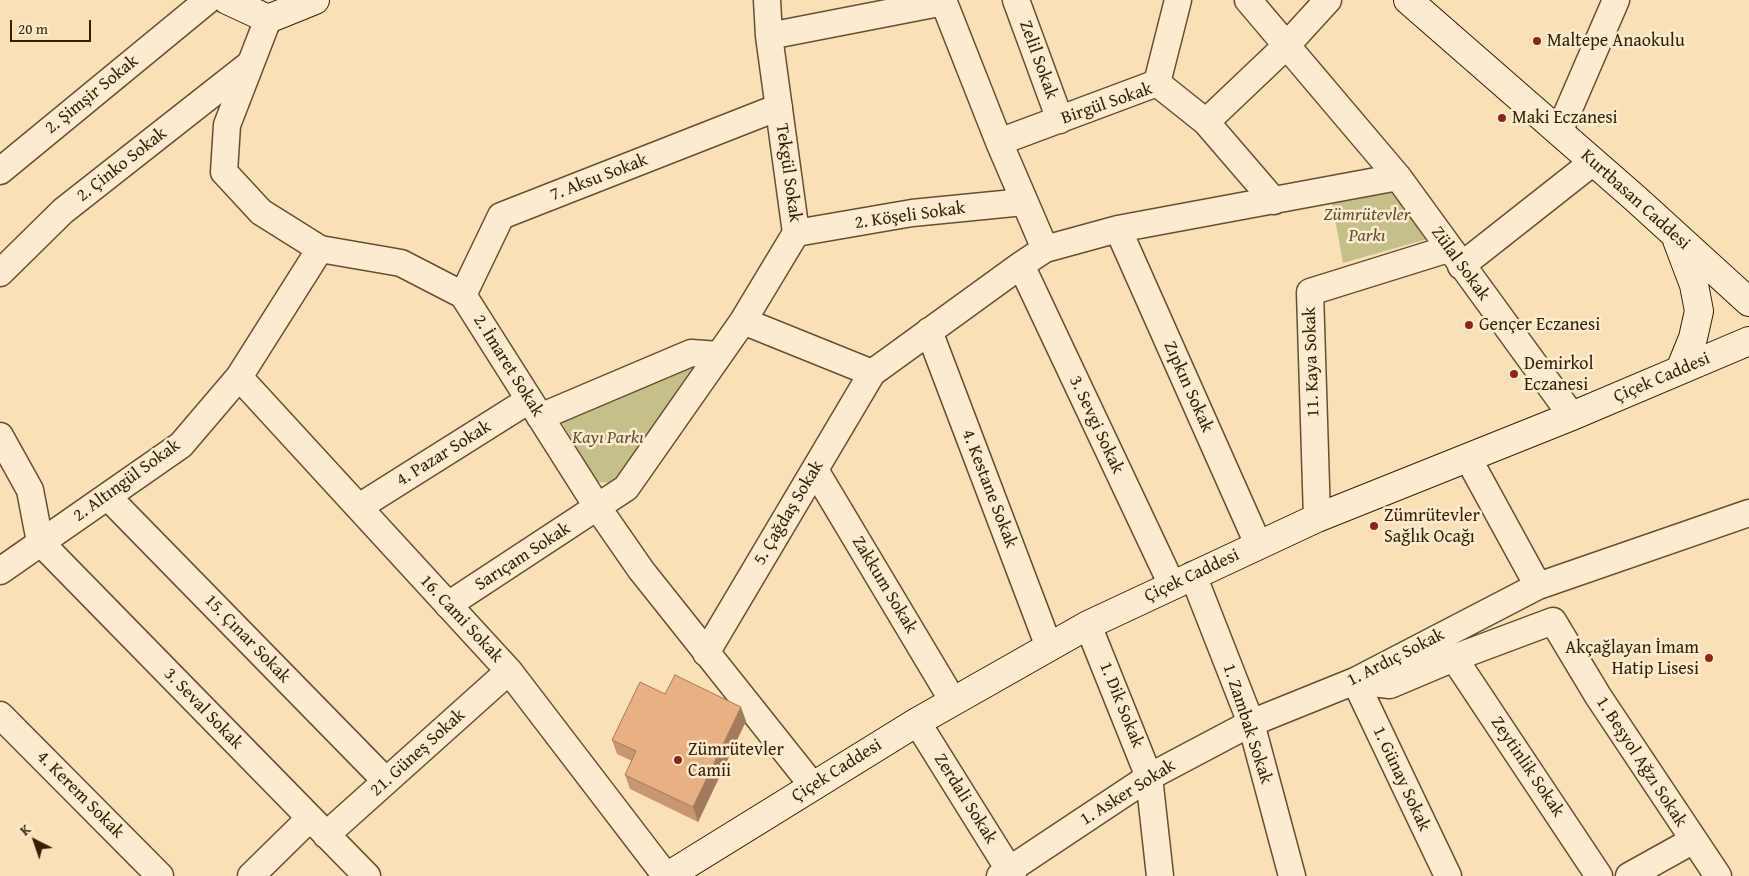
<!DOCTYPE html>
<html>
<head>
<meta charset="utf-8">
<style>
  body { margin:0 }
  #map { position:relative; width:1749px; height:876px; overflow:hidden; background:#fae0b7; font-family:"Gentium Book Plus",serif }
  canvas { display:block }
  .north { position:absolute; left:10px; top:816px; width:50px; height:50px; -webkit-text-stroke:4px #fcebd0; paint-order:stroke; rotate:319deg; font-size:14px; font-weight:700; line-height:20px; text-align:center; color:#341f04 }
  .north::after { content:''; display:block; margin:auto; width:18px; height:22px; background:#341f04; clip-path:polygon(50% 0,100% 100%,50% 72%,0 100%) }
  .scale { position:absolute; left:10px; top:20px; width:81px; height:22px; box-sizing:border-box; border:2px solid #341f04; border-top:0; padding-left:6px; font-size:15px; line-height:18px; white-space:nowrap; color:#341f04; -webkit-text-stroke:4px #fcebd0; paint-order:stroke }
</style>
</head>
<body>
<div id="map">
<canvas width="1749" height="876"></canvas>
<div class="north">K</div>
<div class="scale">20 m</div>
</div>
<script>
const g = document.querySelector('canvas').getContext('2d');
g.lineJoin = 'round';
function fillPath(path, color) { g.fillStyle = color; g.fill(path, 'evenodd'); }
const poly = rows => new Path2D(rows.map(r => 'M' + r).join(''));
function strokePath(path, color, width, dash) { g.strokeStyle = color; g.lineWidth = width; g.lineCap = dash ? 'butt' : 'round'; g.setLineDash(dash || []); g.stroke(path); }
function label(font, color, halo, rows, align = 'center') {
  g.font = font + ' "Gentium Book Plus",serif'; g.lineWidth = 5; g.setLineDash([]); g.textBaseline = 'middle'; g.strokeStyle = halo; g.fillStyle = color; for (const [text, x, y, turn = 0] of rows) {
    g.save(); g.translate(x, y); g.rotate((+turn || 0) * Math.PI / 180); g.textAlign = isNaN(turn) ? turn : align; if (halo) g.strokeText(text, 0, 0); g.fillText(text, 0, 0); g.restore();
  }
}
fillPath(poly([
  [1395,190,1431,238,1343,263,1332,202],
  [695,364,617,483,597,482,561,421]
]), '#c5c089');
const minor = poly([
  [943,0,999,142,1045,249],
  [1016,0,1060,120],
  [1248,0,1398,177,1572,416],
  [268,19,227,125,224,172,261,212,320,249,401,263,463,295,598,508,641,570,813,786],
  [769,36,944,2],
  [1157,83,1178,0],
  [1206,122,1286,46,1328,0],
  [1559,132,1616,0],
  [999,142,1157,83,1206,122,1274,201],
  [0,171,208,0],
  [1118,229,1258,544],
  [796,233,912,213,1024,202],
  [1021,265,1172,585],
  [1461,266,1593,162],
  [0,273,63,211,250,64],
  [463,295,501,216,779,107],
  [743,321,872,373],
  [929,331,1049,647],
  [239,377,509,671,666,876],
  [540,417,691,353,719,355],
  [0,436,30,490,40,542,367,876],
  [1468,458,1538,586],
  [815,470,953,701],
  [108,497,386,781],
  [359,507,529,400],
  [1317,518,1310,292,1448,249],
  [0,571,181,445,239,377,320,249],
  [1193,575,1251,723,1292,876],
  [448,605,626,488,743,321,796,233,769,36,767,0],
  [1088,625,1149,777,1160,876],
  [706,653,872,373,1021,265,1045,249,1118,229,1398,177],
  [1454,658,1599,876],
  [1355,681,1390,685,1454,658,1553,621,1598,696,1718,876],
  [1355,681,1448,876],
  [0,715,160,876],
  [917,722,1013,876],
  [326,835,509,671],
  [251,876,310,818],
  [1000,876,1149,777,1251,723,1355,681,1538,586,1749,513],
  [1629,876,1692,841]
]);
const secondary = poly([
  [227,0,268,19,315,0],
  [1408,0,1636,199,1749,302],
  [1677,240,1694,285,1699,311,1693,338,1680,370],
  [668,876,917,722,1088,625,1317,518,1572,416,1749,341]
]);
strokePath(minor, '#664f31', 29);
strokePath(secondary, '#341f04', 30);
strokePath(minor, '#fcebd0', 26);
strokePath(secondary, '#fcebd0', 28);
fillPath(poly([
  [665,694,746,721,698,822,630,789,625,775,632,761,617,754,612,740]
]), '#c89772');
fillPath(poly([
  [741,707,746,721,698,822,693,807]
]), '#a37b5c');
const building = poly([
  [675,675,741,707,693,807,625,775,636,751,612,740,640,682,665,694,675,675]
]);
fillPath(building, '#e9b084');
strokePath(building, '#a37b5c', 1);
for (const [x, y, r, color] of [
  [1537,41,5,"#8f2418"],
  [1502,118,5,"#8f2418"],
  [1469,325,5,"#8f2418"],
  [1514,374,5,"#8f2418"],
  [1374,526,5,"#8f2418"],
  [1709,658,5,"#8f2418"],
  [678,760,5,"#8f2418"]
]) { const dot = new Path2D(); dot.arc(x, y, r, 0, 2 * Math.PI); g.fillStyle = color; g.fill(dot); strokePath(dot, '#fcebd0', 2); }
label('18px', '#341f04', '#fcebd0', [
  ["Maltepe Anaokulu",1547,41],
  ["Maki Eczanesi",1512,118],
  ["Gençer Eczanesi",1479,325],
  ["Demirkol",1524,364],
  ["Eczanesi",1524,385],
  ["Zümrütevler",1384,516],
  ["Sağlık Ocağı",1384,537],
  ["Akçağlayan İmam",1699,648,"right"],
  ["Hatip Lisesi",1699,669,"right"],
  ["Zümrütevler",688,750],
  ["Camii",688,771]
], 'left');
label('18px', '#341f04', '#fcebd0', [
  ["Zelil Sokak",1038,60,70],
  ["2. Şimşir Sokak",92,95,-39],
  ["Birgül Sokak",1107,104,-19],
  ["2. Çinko Sokak",122,165,-38],
  ["Tekgül Sokak",788,173,82],
  ["7. Aksu Sokak",599,178,-21],
  ["Kurtbasan Caddesi",1635,200,42],
  ["2. Köşeli Sokak",910,216,-8],
  ["Zülal Sokak",1460,264,54],
  ["11. Kaya Sokak",1312,362,-92],
  ["2. İmaret Sokak",508,366,58],
  ["Çiçek Caddesi",1662,378,-23],
  ["Zıpkın Sokak",1188,387,66],
  ["3. Sevgi Sokak",1096,425,65],
  ["4. Pazar Sokak",444,454,-32],
  ["2. Altıngül Sokak",127,481,-36],
  ["4. Kestane Sokak",989,489,69],
  ["5. Çağdaş Sokak",789,513,-59],
  ["Sarıçam Sokak",523,557,-33],
  ["Çiçek Caddesi",1192,576,-25],
  ["Zakkum Sokak",884,585,59],
  ["16. Cami Sokak",461,619,47],
  ["15. Çınar Sokak",247,639,46],
  ["1. Ardıç Sokak",1396,658,-27],
  ["1. Dik Sokak",1121,705,68],
  ["3. Seval Sokak",203,709,46],
  ["1. Zambak Sokak",1247,724,72],
  ["21. Güneş Sokak",418,753,-42],
  ["1. Beşyol Ağzı Sokak",1641,762,57],
  ["Zeytinlik Sokak",1527,767,56],
  ["Çiçek Caddesi",837,771,-32],
  ["1. Günay Sokak",1401,779,65],
  ["1. Asker Sokak",1128,793,-32],
  ["4. Kerem Sokak",80,795,45],
  ["Zerdali Sokak",965,799,58]
]);
label('italic 18px', '#604f2c', '#fcebd0', [
  ["Zümrütevler",1367,215],
  ["Parkı",1367,236],
  ["Kayı Parkı",608,438]
]);
</script>
</body>
</html>
